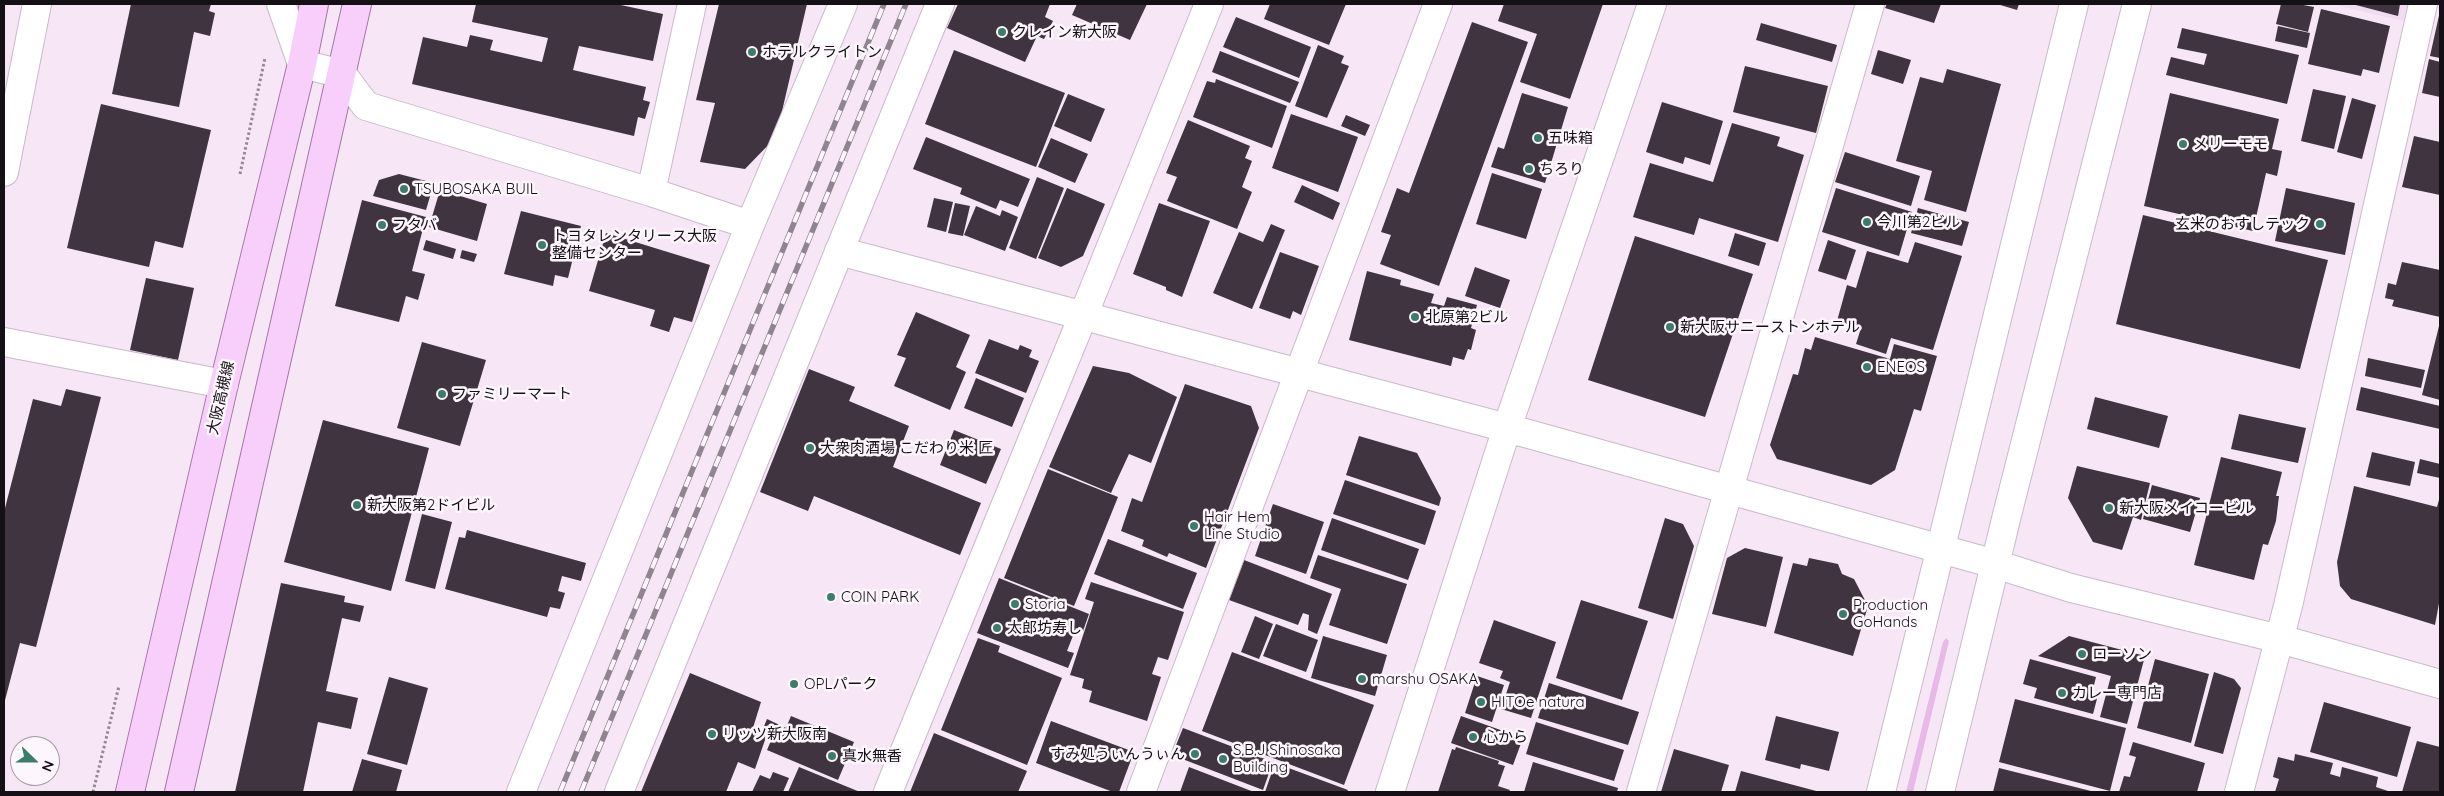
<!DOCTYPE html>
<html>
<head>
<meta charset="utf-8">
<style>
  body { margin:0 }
  #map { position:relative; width:2444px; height:796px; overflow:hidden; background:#f6e6f6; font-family:Quicksand,sans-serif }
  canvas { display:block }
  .frame { position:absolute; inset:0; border:5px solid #151016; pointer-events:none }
  .north { position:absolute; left:10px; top:736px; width:50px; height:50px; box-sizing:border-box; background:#fdf6fd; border:1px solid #a09aa1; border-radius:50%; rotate:112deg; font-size:14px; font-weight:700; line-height:20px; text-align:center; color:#151016 }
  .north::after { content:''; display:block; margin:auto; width:18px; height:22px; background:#3b7c6b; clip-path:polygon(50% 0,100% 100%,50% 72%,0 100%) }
</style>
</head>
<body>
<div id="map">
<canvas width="2444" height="796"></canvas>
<div class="frame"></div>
<div class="north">N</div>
</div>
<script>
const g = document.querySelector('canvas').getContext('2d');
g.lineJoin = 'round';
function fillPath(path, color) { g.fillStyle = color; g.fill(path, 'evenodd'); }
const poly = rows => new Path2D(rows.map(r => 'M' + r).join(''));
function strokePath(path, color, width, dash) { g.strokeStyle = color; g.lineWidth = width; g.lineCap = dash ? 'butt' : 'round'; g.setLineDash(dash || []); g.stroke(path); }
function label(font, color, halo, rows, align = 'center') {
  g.font = font + ' Quicksand,"Noto Sans JP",sans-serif'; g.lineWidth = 5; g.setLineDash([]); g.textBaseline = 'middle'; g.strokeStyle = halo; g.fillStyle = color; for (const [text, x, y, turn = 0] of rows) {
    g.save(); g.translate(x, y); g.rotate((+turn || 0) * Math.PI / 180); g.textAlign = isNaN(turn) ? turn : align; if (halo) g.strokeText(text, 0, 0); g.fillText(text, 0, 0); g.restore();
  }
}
fillPath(poly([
  [2331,4,2408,4,2403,21]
]), '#f1dbf2');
fillPath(poly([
  [1946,638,1949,641,1913,792,1906,792,1943,642]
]), '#e7b9e9');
fillPath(poly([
  [131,4,211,4,209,11,215,13,210,36,194,32,179,107,112,94],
  [476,4,616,4,663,14,653,61,579,46,573,70,646,87,643,100,650,102,645,119,638,117,634,136,412,84,423,37,467,47,470,35,493,40,490,50,542,62,548,38,472,22],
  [719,4,807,4,776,137,745,169,700,162,715,103,696,100],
  [958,4,1050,4,1045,17,1053,21,1044,39,1037,36,1025,62,947,28],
  [1077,4,1147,4,1130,40,1072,15],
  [1270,4,1346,4,1329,45,1264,19],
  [1504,4,1603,4,1570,99,1520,82,1537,34,1498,21],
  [1887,4,1941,4,1934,23,1885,8],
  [1997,4,2019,4,2017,10],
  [2281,4,2298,4,2314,7,2308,32,2276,24],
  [2352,4,2400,4,2398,16],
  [2321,9,2390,26,2379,73,2363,69,2361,76,2308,64],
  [2440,11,2440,58,2430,56],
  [1236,17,1311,47,1299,78,1223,47],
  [1472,22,1528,42,1439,286,1380,264,1391,235,1381,232,1397,188,1409,193],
  [1761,23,1837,45,1832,62,1756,40],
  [2278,26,2310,33,2307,48,2275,41],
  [2182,28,2299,55,2287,104,2166,75,2171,57,2204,65,2207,54,2177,48],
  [1318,45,1344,56,1341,63,1349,66,1327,118,1295,106],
  [954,50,1065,93,1036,167,925,124],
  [1878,50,1911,60,1903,84,1871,74],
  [1220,51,1299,82,1290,103,1212,72],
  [2429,59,2440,62,2440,97,2422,93],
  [1745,66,1828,86,1816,133,1733,112],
  [1947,69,2001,84,1966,212,1924,200,1932,171,1896,161,1920,77,1943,83],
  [1216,79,1287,106,1272,148,1193,117,1207,81,1215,83],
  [2313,89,2346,96,2334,149,2301,141],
  [1522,93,1568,107,1545,183,1491,167,1498,147,1504,149],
  [2170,93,2279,119,2272,149,2282,151,2277,176,2266,173,2253,231,2144,206],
  [1068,94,1105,109,1091,142,1054,126],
  [2352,98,2376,105,2362,159,2337,152],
  [1662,102,1723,121,1710,165,1685,157,1683,164,1646,152],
  [101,104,211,130,183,248,155,241,149,267,67,248],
  [1291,114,1358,137,1338,192,1272,168],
  [1346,115,1370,125,1365,136,1341,126],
  [1188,120,1250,146,1245,158,1252,161,1242,187,1252,192,1237,229,1167,201,1177,177,1166,173],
  [1732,123,1780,137,1777,146,1804,155,1778,242,1699,218,1694,235,1633,217,1650,163,1713,182],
  [2414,136,2440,142,2440,195,2402,187],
  [926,137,1030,179,1018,207,1000,200,996,209,960,194,962,188,913,169],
  [1051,138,1088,154,1075,183,1038,167],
  [1845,152,1920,176,1911,206,1835,182],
  [1492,173,1542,189,1526,239,1476,224],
  [399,174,434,183,426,210,373,196,379,180],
  [1037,177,1064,188,1036,259,1009,248],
  [1302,185,1340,203,1333,220,1294,202],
  [1067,188,1105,204,1083,256,1061,267,1038,258],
  [1836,188,1912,212,1899,256,1822,232],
  [2286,188,2355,203,2345,255,2275,241],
  [440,190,487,204,477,241,429,227],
  [934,198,953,202,946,232,927,227],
  [362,200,426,217,412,271,425,274,418,300,406,296,399,322,335,306],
  [955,203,970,206,963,236,948,233],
  [1159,203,1210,221,1182,297,1166,290,1166,287,1133,274],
  [976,206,1000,216,1002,210,1018,217,1005,251,964,235],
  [1918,208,1969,222,1962,246,1911,233],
  [521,211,581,226,568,278,555,275,553,286,504,274],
  [2143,215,2328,260,2300,369,2116,324],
  [1271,224,1285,230,1252,309,1213,293,1239,232,1263,242],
  [606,233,710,265,692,322,674,317,669,332,650,326,655,310,589,291],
  [1735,233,1766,243,1759,266,1728,256],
  [1635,236,1753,274,1705,417,1588,380],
  [426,240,456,249,453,259,423,250],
  [1828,240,1856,250,1846,280,1818,271],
  [1915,242,1962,256,1933,350,1891,338,1886,354,1856,344,1861,328,1837,321,1847,285,1856,288,1867,251,1908,263],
  [462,250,477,254,474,262,460,258],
  [1280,252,1319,266,1301,315,1293,311,1290,319,1259,308],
  [2402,262,2440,270,2440,317,2392,306,2394,300,2385,298,2388,283,2396,285],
  [1475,267,1510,280,1500,308,1465,296],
  [1367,271,1401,280,1400,285,1434,294,1431,303,1444,306,1447,297,1477,305,1471,328,1476,330,1471,350,1468,349,1464,360,1453,357,1451,366,1349,340],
  [146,278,194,288,178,360,130,350],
  [916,312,970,335,956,367,966,372,950,410,894,386,906,358,897,355],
  [2440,322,2440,400,2422,395],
  [1815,337,1890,359,1894,344,1937,356,1921,411,1914,409,1895,470,1871,485,1777,459,1770,445,1793,374,1798,375,1805,348,1811,350],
  [989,339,1018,350,1020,345,1032,350,1029,357,1039,361,1026,393,975,373],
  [422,342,486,360,460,446,397,428],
  [2368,358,2425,370,2421,388,2365,376],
  [1093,366,1129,373,1177,397,1151,463,1129,454,1111,493,1049,467],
  [809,369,855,387,849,401,909,426,893,467,981,503,960,555,814,496,808,511,760,492],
  [976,378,1024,398,1012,427,964,408],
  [1185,384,1251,406,1259,428,1206,568,1169,553,1167,557,1142,546,1144,540,1121,531,1132,498,1142,502],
  [2361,387,2440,406,2440,429,2356,410],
  [66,389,101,397,36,647,20,643,4,704,4,512,33,399,61,406],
  [2095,397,2168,416,2159,448,2087,429],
  [2239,414,2306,428,2298,463,2231,449],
  [323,420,429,448,391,591,284,562],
  [954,430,1001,449,986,484,940,465],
  [1359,436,1417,453,1441,498,1439,506,1346,475],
  [2372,452,2415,462,2410,486,2366,477],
  [2221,457,2282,472,2276,496,2279,496,2276,521,2268,545,2263,544,2254,580,2194,565],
  [2420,459,2440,464,2440,478,2417,473],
  [2077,466,2150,483,2141,520,2133,517,2122,550,2093,542,2068,498],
  [1048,469,1118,497,1074,606,1004,578],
  [1345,480,1436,511,1425,545,1333,514],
  [2152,485,2200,498,2190,532,2143,519],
  [2354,486,2437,507,2440,496,2440,598,2435,625,2351,599,2340,586,2337,562],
  [1273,504,1324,522,1306,574,1255,556],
  [422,514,452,522,435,589,405,581],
  [1332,518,1419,549,1408,580,1321,550],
  [1665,518,1683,524,1694,546,1673,619,1638,608],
  [467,530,586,563,581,581,562,576,558,591,565,593,560,609,550,607,547,617,445,589,459,537,465,538],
  [1108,539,1197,573,1183,609,1094,574],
  [1745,548,1783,557,1766,627,1712,614,1727,558],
  [1318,555,1407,584,1387,644,1329,625,1341,589,1310,578],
  [1809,558,1838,564,1842,574,1854,579,1868,606,1853,656,1774,633,1793,563,1807,566],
  [1244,560,1332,594,1317,634,1308,630,1309,615,1303,613,1298,625,1229,600],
  [999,578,1089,614,1083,631,1076,628,1067,651,1074,653,1068,668,977,633],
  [1091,582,1184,612,1168,660,1158,657,1152,674,1161,677,1147,721,1089,702,1092,691,1082,688,1084,679,1070,675,1094,602,1085,599],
  [281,583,345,596,344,602,364,606,360,622,342,618,326,691,358,698,351,729,318,722,303,792,235,792],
  [1581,600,1648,621,1622,700,1556,678],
  [1255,616,1273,624,1259,659,1241,652],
  [1494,620,1556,642,1531,718,1501,709,1510,682,1500,678,1503,671,1479,663],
  [1276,624,1318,640,1306,672,1263,656],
  [1323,636,1387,655,1375,696,1311,678],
  [2069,636,2145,656,2127,724,2100,717,2111,676,2038,656],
  [978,638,1000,646,998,652,1062,678,1027,765,941,730],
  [1232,652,1374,705,1344,785,1202,731],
  [2030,659,2096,677,2092,693,2098,695,2093,714,2034,698,2037,688,2023,684],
  [2155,659,2209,674,2191,743,2137,728],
  [2214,672,2234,679,2241,688,2223,754,2194,746],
  [690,673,761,702,752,731,766,737,755,769,738,762,726,792,641,792],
  [1477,676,1504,685,1492,722,1465,713],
  [389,677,428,688,407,765,367,754],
  [1549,683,1639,712,1628,745,1538,718],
  [2015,699,2126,728,2110,791,1999,762],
  [2324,702,2411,727,2397,777,2310,752],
  [791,716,854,742,838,780,767,750,773,736,762,731,767,719,786,728],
  [1461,716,1523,738,1513,765,1451,743],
  [1776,716,1839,732,1829,771,1801,764,1800,769,1765,760],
  [1051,721,1134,752,1119,792,1113,792,1036,763],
  [1536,722,1624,750,1614,781,1526,754],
  [1183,728,1273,762,1263,790,1172,755],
  [934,733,1027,771,1018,792,910,792],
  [2417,741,2440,747,2440,792,2402,792],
  [2133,742,2205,763,2197,792,2119,792,2124,776,2130,777,2136,757,2129,755],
  [1456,747,1499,761,1498,764,1505,766,1498,786,1510,790,1509,792,1438,792,1452,749,1455,750],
  [1674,749,1729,765,1721,792,1661,792],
  [2295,754,2333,763,2330,774,2340,777,2342,767,2378,777,2376,787,2391,792,2275,792,2279,779,2273,777,2278,757,2294,761],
  [362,759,402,770,396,792,352,792],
  [1533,762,1618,788,1617,792,1524,792],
  [1275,763,1348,790,1347,792,1265,792],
  [799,767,860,792,788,792],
  [1189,767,1254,792,1180,792],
  [1999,768,2095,792,1993,792],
  [1741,771,1820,792,1735,792],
  [773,772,789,778,783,792,752,792,760,775,770,779]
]), '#413441');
const minor = poly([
  [281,4,302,64,342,74,366,106,651,192,750,225,843,4],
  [4,172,37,4],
  [651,192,692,4],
  [1083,316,1209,4],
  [4,342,224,384],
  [521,792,750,225],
  [619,792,940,4],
  [1141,792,1438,4],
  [1641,792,1870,4],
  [2239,792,2288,606,2423,4]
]);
const tertiary = poly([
  [839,251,1507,428,1995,564,2071,588,2280,639,2440,684],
  [888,792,1083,316],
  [1390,792,1507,428,1652,4],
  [1881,792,2074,4],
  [1940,792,2007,515,2137,4]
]);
const primary = poly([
  [130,792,224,384,302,64,314,4],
  [179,792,357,4]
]);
strokePath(minor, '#c9baca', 30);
strokePath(tertiary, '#c9baca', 30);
strokePath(primary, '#a577a8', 30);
strokePath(poly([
  [240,174,265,58],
  [93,792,119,686]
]), '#938894', 3, [2.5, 2.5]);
strokePath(minor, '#fff', 28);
strokePath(tertiary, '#fff', 28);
strokePath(primary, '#f7cffa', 28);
const rail = poly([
  [560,792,884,4],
  [581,792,906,4]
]);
strokePath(rail, '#8f848f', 5.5);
strokePath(rail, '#fdf6fd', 4, [11]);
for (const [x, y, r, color] of [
  [1002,32,5,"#3b7c6b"],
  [752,52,5,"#3b7c6b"],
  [1538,138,5,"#3b7c6b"],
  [2183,144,5,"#3b7c6b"],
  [1529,169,5,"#3b7c6b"],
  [404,189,5,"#3b7c6b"],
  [1867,222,5,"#3b7c6b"],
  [2320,224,5,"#3b7c6b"],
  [382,225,5,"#3b7c6b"],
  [542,245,5,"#3b7c6b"],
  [1415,317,5,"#3b7c6b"],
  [1670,327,5,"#3b7c6b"],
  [1867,367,5,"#3b7c6b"],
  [442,394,5,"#3b7c6b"],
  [810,448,5,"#3b7c6b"],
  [357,505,5,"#3b7c6b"],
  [2109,508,5,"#3b7c6b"],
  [1194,526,5,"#3b7c6b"],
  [831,597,5,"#3b7c6b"],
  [1015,604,5,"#3b7c6b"],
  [1843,614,5,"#3b7c6b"],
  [997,628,5,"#3b7c6b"],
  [2082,654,5,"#3b7c6b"],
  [1362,679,5,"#3b7c6b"],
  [794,684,5,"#3b7c6b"],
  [2062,693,5,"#3b7c6b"],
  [1481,702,5,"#3b7c6b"],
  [712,734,5,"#3b7c6b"],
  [1473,737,5,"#3b7c6b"],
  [1195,754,5,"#3b7c6b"],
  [832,756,5,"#3b7c6b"],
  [1223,759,5,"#3b7c6b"]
]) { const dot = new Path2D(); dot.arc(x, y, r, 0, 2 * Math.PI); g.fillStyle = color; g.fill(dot); strokePath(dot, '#fdf6fd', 2); }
label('15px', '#151016', '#fdf6fd', [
  ["クレイン新大阪",1012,32],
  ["ホテルクライトン",762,52],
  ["五味箱",1548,138],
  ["メリーモモ",2193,144],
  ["ちろり",1539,169],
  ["TSUBOSAKA BUIL",414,189],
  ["今川第2ビル",1877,222],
  ["玄米のおすしテック",2310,224,"right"],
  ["フタバ",392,225],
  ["トヨタレンタリース大阪",552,236],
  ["整備センター",552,253],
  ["北原第2ビル",1425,317],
  ["新大阪サニーストンホテル",1680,327],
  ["ENEOS",1877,367],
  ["ファミリーマート",452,394],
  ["大衆肉酒場 こだわり米 匠",820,448],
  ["新大阪第2ドイビル",367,505],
  ["新大阪メイコービル",2119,508],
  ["Hair Hem",1204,517],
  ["Line Studio",1204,534],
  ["COIN PARK",841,597],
  ["Storia",1025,604],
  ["Production",1853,605],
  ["GoHands",1853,622],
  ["太郎坊寿し",1007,628],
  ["ローソン",2092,654],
  ["marshu OSAKA",1372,679],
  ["OPLパーク",804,684],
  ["カレー専門店",2072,693],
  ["HITOe natura",1491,702],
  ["リッツ新大阪南",722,734],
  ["心から",1483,737],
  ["S.B.J Shinosaka",1233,750],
  ["Building",1233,767],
  ["すみ処うぃんうぃん",1185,754,"right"],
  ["真水無香",842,756]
], 'left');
label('15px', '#151016', '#fdf6fd', [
  ["大阪高槻線",221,398,-77]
]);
</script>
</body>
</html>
